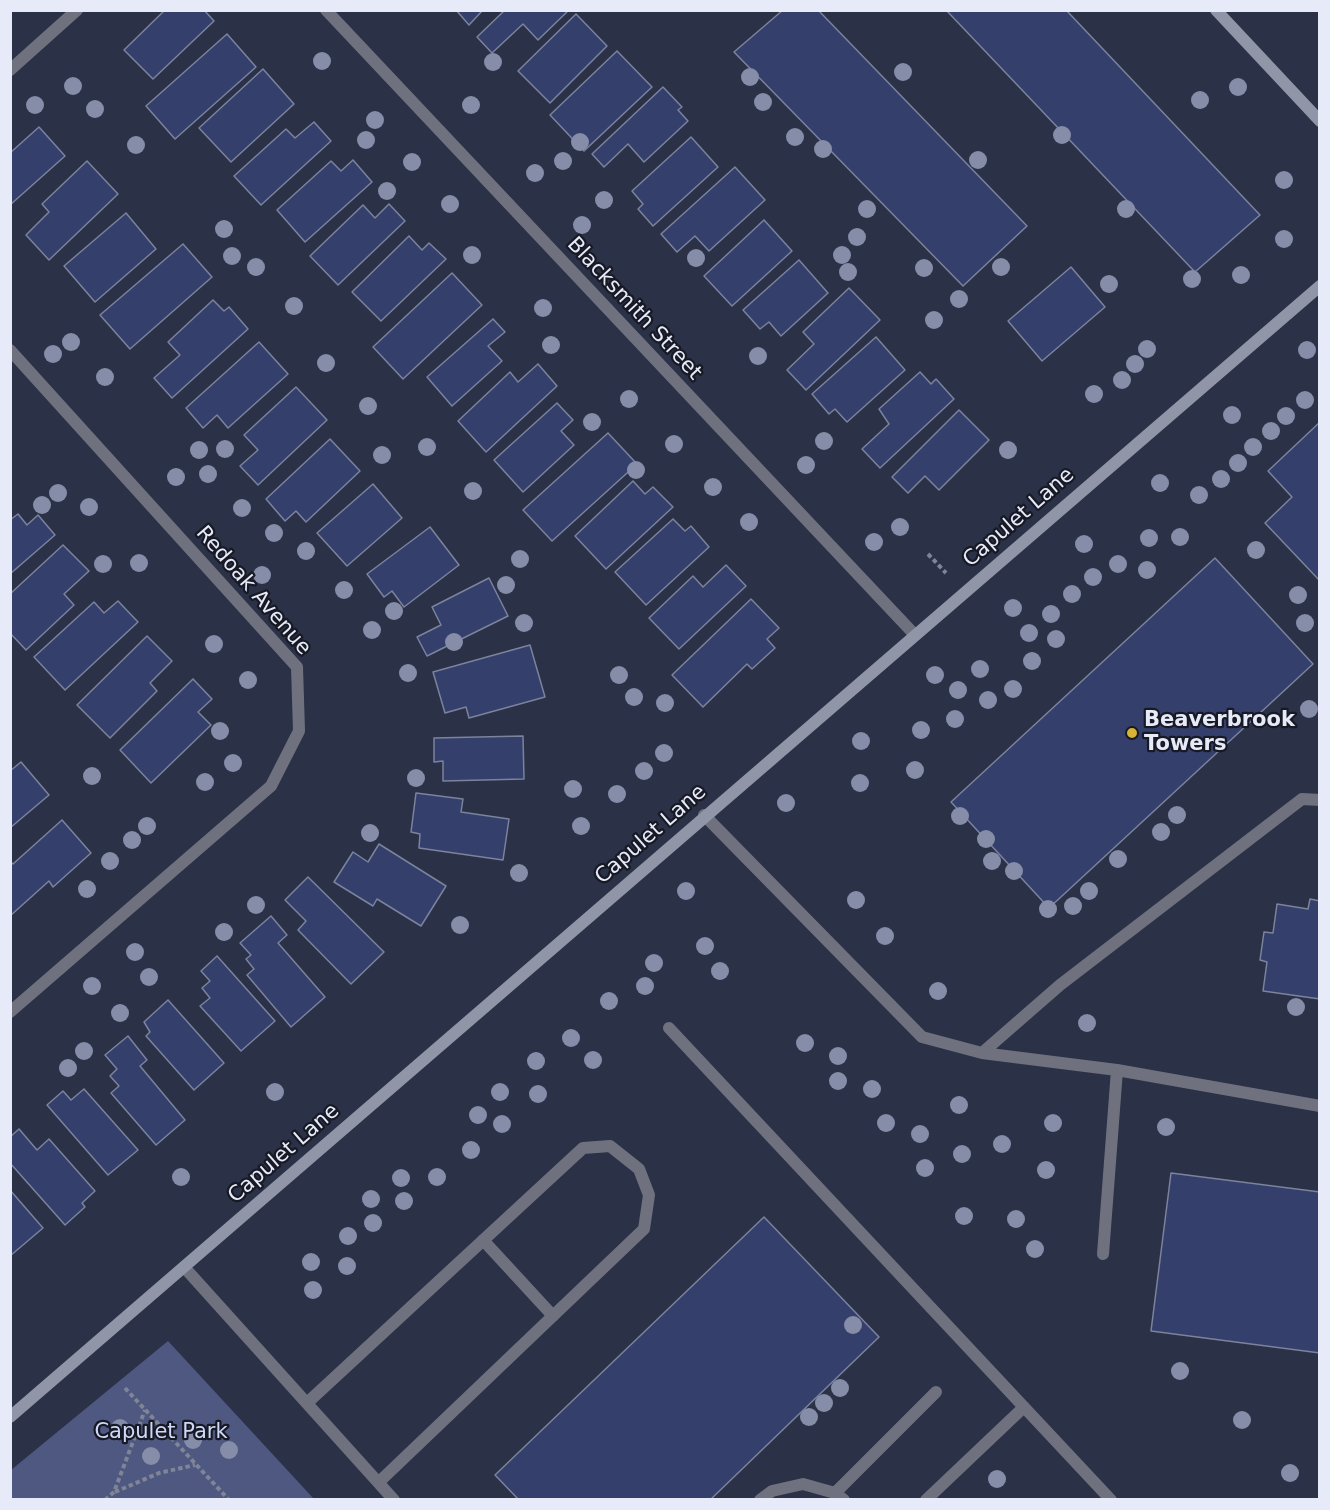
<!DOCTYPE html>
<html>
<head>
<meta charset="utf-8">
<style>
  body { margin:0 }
  #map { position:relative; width:1330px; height:1510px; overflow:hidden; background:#2b3147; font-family:"DejaVu Sans",sans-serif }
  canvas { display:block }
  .frame { position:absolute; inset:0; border:12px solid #e6eaf9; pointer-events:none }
</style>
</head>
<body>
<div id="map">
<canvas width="1330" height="1510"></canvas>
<div class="frame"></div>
</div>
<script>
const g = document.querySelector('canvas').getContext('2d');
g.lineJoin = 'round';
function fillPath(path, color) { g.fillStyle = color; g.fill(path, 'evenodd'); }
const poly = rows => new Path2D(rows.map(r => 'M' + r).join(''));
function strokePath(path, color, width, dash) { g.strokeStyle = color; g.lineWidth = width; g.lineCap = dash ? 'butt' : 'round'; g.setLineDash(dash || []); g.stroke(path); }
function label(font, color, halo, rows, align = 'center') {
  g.font = font + ' "DejaVu Sans",sans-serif'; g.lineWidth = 4.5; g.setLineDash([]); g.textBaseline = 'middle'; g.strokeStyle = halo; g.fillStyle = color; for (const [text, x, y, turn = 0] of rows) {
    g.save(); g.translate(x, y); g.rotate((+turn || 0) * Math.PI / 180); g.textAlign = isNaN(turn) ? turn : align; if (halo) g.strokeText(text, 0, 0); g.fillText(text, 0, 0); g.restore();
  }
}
fillPath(poly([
  [168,1341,314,1499,11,1499,11,1470]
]), '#4e5880');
const building = poly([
  [165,10,204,10,214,21,153,79,124,50,165,10],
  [456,10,483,10,469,25,456,10],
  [505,10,569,10,538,40,523,24,492,53,477,37,505,10],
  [783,10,818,10,1027,226,963,286,734,52,783,10],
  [946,10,1066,10,1260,215,1195,272,946,10],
  [576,14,607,46,550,103,518,71,576,14],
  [227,34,256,67,175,139,146,106,227,34],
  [617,51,652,87,584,151,550,115,617,51],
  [263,69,294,104,231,162,199,128,263,69],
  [663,87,682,107,678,110,688,121,644,162,628,144,604,167,592,154,663,87],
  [314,122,331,141,261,205,234,176,286,129,295,138,314,122],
  [39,127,65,156,10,205,10,153,39,127],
  [691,137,718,167,653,226,638,209,643,204,632,191,691,137],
  [353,160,372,182,305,242,277,210,331,161,341,171,353,160],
  [87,161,118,194,49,260,26,235,49,212,42,204,87,161],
  [735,167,765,200,709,251,695,236,677,252,661,234,735,167],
  [389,204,405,221,338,285,310,256,363,205,375,218,389,204],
  [126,213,156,249,95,302,64,266,126,213],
  [764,220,792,251,732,306,704,276,764,220],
  [409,236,422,250,429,243,446,259,381,321,352,292,409,236],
  [183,244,212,277,130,349,100,315,183,244],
  [799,260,828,293,781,336,769,322,760,329,743,310,799,260],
  [1071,267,1105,307,1042,361,1008,321,1071,267],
  [452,273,482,305,403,379,373,347,452,273],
  [849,288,880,320,806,390,787,370,814,344,803,332,849,288],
  [213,300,224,311,229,307,248,329,172,398,154,378,180,355,168,342,213,300],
  [493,319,505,332,488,346,502,361,452,406,427,377,493,319],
  [876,337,905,370,847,422,835,409,829,414,812,394,876,337],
  [259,342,288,374,228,428,217,415,203,428,186,408,259,342],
  [538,364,557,386,486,452,458,421,510,372,518,382,538,364],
  [920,372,931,384,936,379,954,399,880,468,862,449,889,424,879,409,920,372],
  [296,387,327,420,258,485,240,466,258,450,244,435,296,387],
  [557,403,573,420,561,431,574,445,523,492,494,460,557,403],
  [959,410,989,440,939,490,925,476,908,493,892,477,959,410],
  [1320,422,1320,581,1265,523,1292,497,1268,471,1320,422],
  [608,433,637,464,552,541,523,510,608,433],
  [330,439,360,471,306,522,296,511,285,521,266,499,330,439],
  [633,481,645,494,653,487,673,507,606,569,575,536,633,481],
  [373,484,402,518,347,566,317,533,373,484],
  [18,514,27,525,38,515,55,535,10,574,10,520,18,514],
  [673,519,685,531,691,526,709,547,646,605,615,572,673,519],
  [430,527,459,565,404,607,392,591,384,597,367,574,430,527],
  [63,545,89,571,64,594,74,605,26,650,10,633,10,594,63,545],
  [1215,558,1313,664,1049,908,951,802,1215,558],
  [726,565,746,586,679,649,649,618,693,576,703,587,726,565],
  [489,578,508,616,427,656,417,637,441,625,432,607,489,578],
  [751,599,779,628,767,639,775,648,752,669,747,664,703,707,672,675,751,599],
  [118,601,138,622,65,690,34,657,94,602,104,613,118,601],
  [147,636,172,661,150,683,157,691,110,738,77,705,147,636],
  [530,645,545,697,469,718,466,707,445,713,433,672,530,645],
  [193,679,212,699,198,712,211,725,151,783,120,750,193,679],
  [523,736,524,779,443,781,443,761,434,762,434,738,523,736],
  [21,762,49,795,10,828,10,771,21,762],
  [416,793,463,799,461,812,509,819,503,860,419,848,420,834,411,832,416,793],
  [62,820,91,853,53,887,49,881,10,916,10,861,13,864,62,820],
  [379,844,446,886,421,926,377,899,373,906,334,882,353,852,368,862,379,844],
  [308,877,384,952,351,984,298,930,306,921,285,900,308,877],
  [1310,899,1320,901,1320,999,1263,991,1267,962,1260,960,1264,932,1273,933,1277,904,1308,909,1310,899],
  [271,916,287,935,278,943,325,997,291,1027,247,975,254,969,246,959,251,955,240,943,271,916],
  [217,956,275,1021,241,1051,200,1006,210,998,202,988,210,981,201,971,217,956],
  [168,1000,224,1063,194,1090,146,1036,150,1032,144,1022,168,1000],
  [128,1036,147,1060,140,1066,185,1120,156,1145,111,1093,119,1086,110,1076,117,1069,105,1055,128,1036],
  [84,1089,138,1150,108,1175,47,1105,63,1091,71,1100,84,1089],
  [19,1129,37,1150,49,1139,95,1191,82,1203,85,1207,65,1225,10,1163,10,1137,19,1129],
  [1171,1173,1320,1192,1320,1353,1151,1331,1171,1173],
  [10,1190,43,1228,10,1256,10,1190],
  [764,1217,879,1337,710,1500,519,1500,495,1475,764,1217]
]);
fillPath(building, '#353f6c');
strokePath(building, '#7b839d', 1.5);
strokePath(poly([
  [928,554,946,573],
  [125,1388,229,1500],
  [115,1492,159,1473,195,1465],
  [105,1500,114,1492,145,1410]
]), '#7f8497', 4, [4.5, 3]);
strokePath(poly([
  [704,815,922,1037,982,1053,1117,1070,1320,1106],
  [669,1028,1111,1500],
  [982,1053,1060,985,1302,799,1320,800],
  [483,1240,553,1316],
  [1103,1254,1117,1070],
  [184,1267,394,1500],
  [307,1403,583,1148,610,1146,639,1169,649,1195,644,1229,379,1482],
  [760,1500,772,1491,803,1484,835,1493],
  [844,1500,835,1493,936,1392],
  [926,1500,1024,1407]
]), '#6f727e', 12);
strokePath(poly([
  [326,10,914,634],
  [10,70,77,10],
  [10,350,297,667,299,731,271,786,10,1012]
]), '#6f727e', 12);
strokePath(poly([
  [1216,10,1320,121],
  [10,1417,1320,286]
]), '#9096a8', 12);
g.fillStyle = '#868da8';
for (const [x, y] of [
  [322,61],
  [493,62],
  [903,72],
  [750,77],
  [73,86],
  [1238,87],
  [1200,100],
  [763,102],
  [35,105],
  [471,105],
  [95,109],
  [375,120],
  [1062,135],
  [795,137],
  [366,140],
  [580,142],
  [136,145],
  [823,149],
  [978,160],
  [563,161],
  [412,162],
  [535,173],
  [1284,180],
  [387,191],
  [604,200],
  [450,204],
  [867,209],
  [1126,209],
  [582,225],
  [224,229],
  [857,237],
  [1284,239],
  [472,255],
  [842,255],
  [232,256],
  [696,258],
  [256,267],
  [1001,267],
  [924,268],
  [848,272],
  [1241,275],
  [1192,279],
  [1109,284],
  [959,299],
  [294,306],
  [543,308],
  [934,320],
  [71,342],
  [551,345],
  [1147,349],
  [1307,350],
  [53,354],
  [758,356],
  [326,363],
  [1135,364],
  [105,377],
  [1122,380],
  [1094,394],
  [629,399],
  [1305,400],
  [368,406],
  [1232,415],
  [1286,416],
  [592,422],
  [1271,431],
  [824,441],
  [674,444],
  [427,447],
  [1253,447],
  [225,449],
  [199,450],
  [1008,450],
  [382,455],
  [1238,463],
  [806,465],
  [636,470],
  [208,474],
  [176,477],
  [1221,479],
  [1160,483],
  [713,487],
  [473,491],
  [58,493],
  [1199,495],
  [42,505],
  [89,507],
  [242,508],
  [749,522],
  [900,527],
  [274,533],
  [1180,537],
  [1149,538],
  [874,542],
  [1084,544],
  [1256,550],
  [306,551],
  [520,559],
  [139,563],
  [103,564],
  [1118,564],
  [1147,570],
  [262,575],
  [1093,577],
  [506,585],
  [344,590],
  [1072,594],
  [1298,595],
  [1013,608],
  [394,611],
  [1051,614],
  [524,623],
  [1305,623],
  [372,630],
  [1029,633],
  [1056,639],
  [454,642],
  [214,644],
  [1032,661],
  [980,669],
  [408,673],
  [619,675],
  [935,675],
  [248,680],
  [1013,689],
  [958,690],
  [634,697],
  [988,700],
  [665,703],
  [1309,709],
  [955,719],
  [921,730],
  [220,731],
  [861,741],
  [664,753],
  [233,763],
  [915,770],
  [644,771],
  [92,776],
  [416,778],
  [205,782],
  [860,783],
  [573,789],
  [617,794],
  [786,803],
  [1177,815],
  [960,816],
  [147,826],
  [581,826],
  [1161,832],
  [370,833],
  [986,839],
  [132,840],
  [1118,859],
  [110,861],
  [992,861],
  [1014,871],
  [519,873],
  [87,889],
  [686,891],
  [1089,891],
  [856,900],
  [256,905],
  [1073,906],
  [1048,909],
  [460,925],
  [224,932],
  [885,936],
  [705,946],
  [135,952],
  [654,963],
  [720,971],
  [149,977],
  [92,986],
  [645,986],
  [938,991],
  [609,1001],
  [1296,1007],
  [120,1013],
  [1087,1023],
  [571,1038],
  [805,1043],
  [84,1051],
  [838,1056],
  [593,1060],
  [536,1061],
  [68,1068],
  [838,1081],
  [872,1089],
  [275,1092],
  [500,1092],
  [538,1094],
  [959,1105],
  [478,1115],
  [886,1123],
  [1053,1123],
  [502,1124],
  [1166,1127],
  [920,1134],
  [1002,1144],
  [471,1150],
  [962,1154],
  [925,1168],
  [1046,1170],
  [181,1177],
  [437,1177],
  [401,1178],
  [371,1199],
  [404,1201],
  [964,1216],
  [1016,1219],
  [373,1223],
  [348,1236],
  [1035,1249],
  [311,1262],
  [347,1266],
  [313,1290],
  [853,1325],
  [1180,1371],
  [840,1388],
  [824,1403],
  [809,1417],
  [1242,1420],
  [120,1428],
  [193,1440],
  [229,1450],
  [151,1456],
  [1290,1473],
  [997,1479]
]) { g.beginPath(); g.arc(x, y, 9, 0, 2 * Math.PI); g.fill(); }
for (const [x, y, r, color] of [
  [1132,733,6,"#d7b434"]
]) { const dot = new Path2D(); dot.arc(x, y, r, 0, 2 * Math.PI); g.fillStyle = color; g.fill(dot); strokePath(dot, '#171a24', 2); }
label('21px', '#e6eaf9', '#171a24', [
  ["Blacksmith Street",634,309,47],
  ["Capulet Lane",1019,518,-41],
  ["Redoak Avenue",253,591,49],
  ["Capulet Lane",651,835,-41],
  ["Capulet Lane",284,1154,-41]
]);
label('bold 21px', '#e6eaf9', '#171a24', [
  ["Beaverbrook",1144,721],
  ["Towers",1144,745]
], 'left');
label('21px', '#d0d8f7', '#171a24', [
  ["Capulet Park",161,1433]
]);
</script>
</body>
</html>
